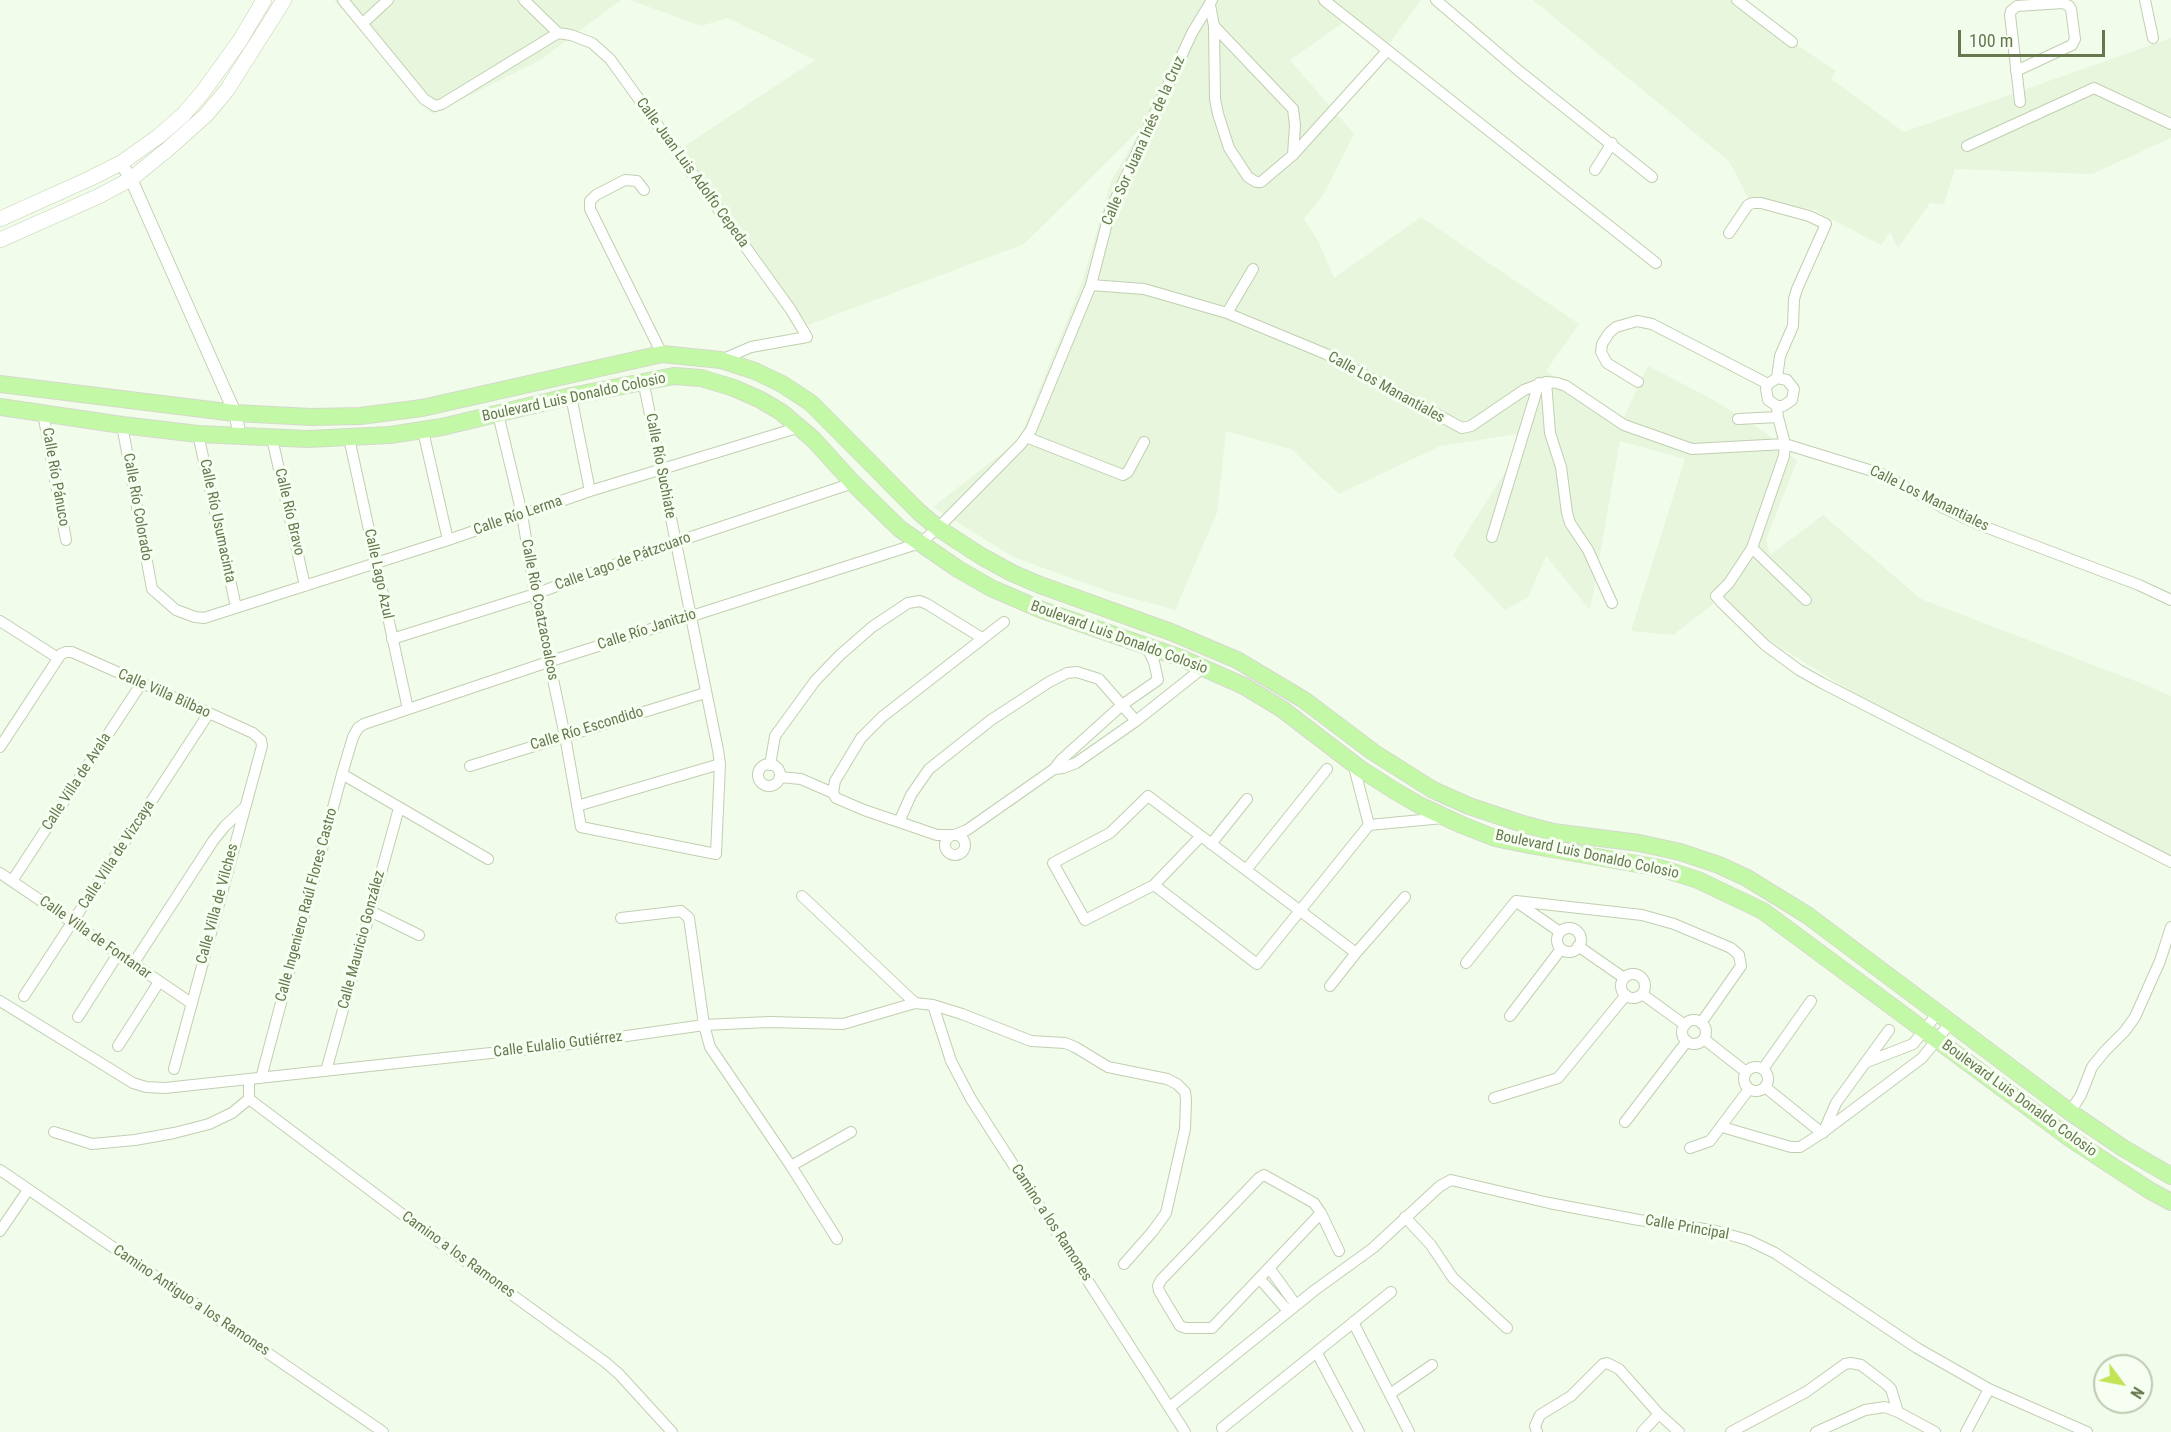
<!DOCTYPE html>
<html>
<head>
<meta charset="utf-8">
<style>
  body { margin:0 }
  #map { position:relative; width:2171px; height:1432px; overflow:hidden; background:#f2fceb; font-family:"Roboto Condensed",sans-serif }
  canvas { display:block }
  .north { position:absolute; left:2093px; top:1354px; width:60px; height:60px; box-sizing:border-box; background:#f7fff2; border:2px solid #bec9b0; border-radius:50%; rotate:122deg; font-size:16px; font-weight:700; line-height:24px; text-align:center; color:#68784e }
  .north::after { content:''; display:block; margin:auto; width:21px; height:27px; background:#c1e354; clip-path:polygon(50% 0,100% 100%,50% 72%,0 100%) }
  .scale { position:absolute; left:1958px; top:30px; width:147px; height:27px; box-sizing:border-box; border:3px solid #68784e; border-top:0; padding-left:8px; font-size:18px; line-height:21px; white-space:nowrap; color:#68784e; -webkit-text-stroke:4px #f7fff2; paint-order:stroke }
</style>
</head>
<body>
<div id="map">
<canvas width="2171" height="1432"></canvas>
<div class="north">N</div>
<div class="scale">100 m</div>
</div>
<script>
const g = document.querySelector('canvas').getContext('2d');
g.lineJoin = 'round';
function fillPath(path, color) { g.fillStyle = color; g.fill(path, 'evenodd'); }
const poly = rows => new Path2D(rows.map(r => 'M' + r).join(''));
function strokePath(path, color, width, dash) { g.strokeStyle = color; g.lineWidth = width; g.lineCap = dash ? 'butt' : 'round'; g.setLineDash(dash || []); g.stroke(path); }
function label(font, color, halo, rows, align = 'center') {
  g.font = font + ' "Roboto Condensed",sans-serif'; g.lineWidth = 6; g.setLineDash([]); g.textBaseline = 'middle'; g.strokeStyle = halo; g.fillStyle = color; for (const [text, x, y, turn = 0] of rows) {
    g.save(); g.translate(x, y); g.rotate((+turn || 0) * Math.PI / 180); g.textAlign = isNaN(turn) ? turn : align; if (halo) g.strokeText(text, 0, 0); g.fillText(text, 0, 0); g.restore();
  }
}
fillPath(poly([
  [334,0,621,0,542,59,432,114],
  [630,0,1421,0,1389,44,1347,20,1290,60,1354,134,1323,195,1304,219,1318,241,1334,278,1421,217,1579,324,1546,371,1624,417,1648,366,1710,398,1765,432,1797,461,1766,540,1770,555,1823,515,1921,599,2143,684,2171,696,2171,861,1860,697,1743,624,1717,601,1673,635,1631,631,1685,459,1620,441,1590,610,1546,556,1528,597,1505,610,1453,555,1530,432,1440,446,1339,494,1291,449,1226,431,1217,513,1175,610,1110,592,1013,557,933,507,1019,440,1082,283,1111,181,1143,126,1024,244,808,325,680,149,815,60,728,18,701,26],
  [1533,0,1737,0,1794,43,1836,71,1831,79,1904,132,2171,38,2171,138,2092,174,1955,169,1944,204,1930,203,1898,248,1890,232,1881,245,1814,210,1766,201,1751,204,1729,161]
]), '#e7f6dd');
const minor = poly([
  [343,0,424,99,435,106,442,104,558,33],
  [524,0,558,33],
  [1324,0,1656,263],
  [1436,0,1519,71,1652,177],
  [1737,0,1792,42],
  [2145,0,2153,38],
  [1210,5,1214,26,1215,99,1218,114,1229,148,1248,177,1256,182,1261,182,1293,155,1387,51],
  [363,23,388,0],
  [1214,26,1293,109,1295,125,1293,155],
  [558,33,571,35,592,43,610,59,791,310,807,337,751,347,721,360],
  [2016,71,2072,45,2075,39,2071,9,2069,6,2063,3,2017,6,2011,11,2010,15,2020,102],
  [1967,146,2094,88,2171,124],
  [1595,170,1612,143],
  [644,190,637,181,625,180,596,195,590,201,590,209,662,354],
  [1729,233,1748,205,1753,203,1761,203,1809,216,1826,224,1797,289,1794,299,1793,326,1780,356,1777,378,1768,384,1766,389,1768,400,1777,406,1783,406,1792,400,1794,389,1787,380,1777,378],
  [1091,285,1144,289,1227,313,1326,354,1462,428,1471,426,1524,390,1546,382,1557,383,1566,386,1624,425,1692,449,1785,444,1882,474,1942,507,1980,525,2139,585,2171,600],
  [1227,313,1253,269],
  [1546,382,1550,433,1561,467,1567,513,1570,523,1588,550,1612,603],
  [1638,382,1607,363,1601,352,1602,344,1609,333,1616,327,1637,321,1652,324,1768,384],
  [571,396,590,491],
  [1777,406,1778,417,1785,444,1784,456,1752,548,1729,583,1716,596,1721,602,1765,645,1799,670,1822,683,2171,862],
  [43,413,66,540],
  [498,414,522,514,535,594,565,736,581,827,716,854,720,764,718,750,643,380],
  [1738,419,1778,417],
  [122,425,152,589,176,610,195,617,204,618,448,540,590,491,800,427],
  [423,431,448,540],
  [198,434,236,607],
  [1026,437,1123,475,1128,472,1144,442],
  [272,438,305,586],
  [349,438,408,709],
  [1492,537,1539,383],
  [1752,548,1806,600],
  [0,621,58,658],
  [1004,622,882,717,861,738,835,781,833,793,836,798,864,810,937,835,954,835,967,830,1054,769,1061,760,1122,705,1158,680,1154,662,1146,646],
  [392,639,535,594,676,542,853,483],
  [0,747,61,654,66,652,72,652,209,713,253,733,261,740,262,746,174,1069],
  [1353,763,1369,825],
  '758 775a11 11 0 1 1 22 0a11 11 0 1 1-22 0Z',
  [770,765,775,736,815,681,840,655,872,627,908,603,920,601,927,604,982,638],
  [470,766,705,693],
  [1054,769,1063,768,1076,763,1136,721,1204,667],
  [342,774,488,859],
  [780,777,801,779,833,793],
  [577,806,720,764],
  [899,822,911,795,929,769,991,720,1049,682,1067,673,1077,672,1099,679,1136,721],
  '945 845a10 10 0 1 1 20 0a10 10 0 1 1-20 0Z',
  [1201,836,1154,885,1085,920,1053,863,1110,833,1148,796,1356,953],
  [1211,844,1247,799],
  [1246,870,1327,769],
  [0,873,191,1003],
  [12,881,141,684],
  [1154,885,1257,964,1369,825,1443,818],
  [802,896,915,1003],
  [1516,901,1642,915,1674,924,1731,948,1739,955,1741,966,1701,1023],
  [1518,903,1560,932],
  [370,911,419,935],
  [621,918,681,911,689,918,704,1025,710,1047,791,1166,837,1239],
  '1557 940a12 12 0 1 1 24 0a12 12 0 1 1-24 0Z',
  [1578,946,1624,978],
  [1466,963,1516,901],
  [133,964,213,841,225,826,244,808],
  '1621 986a12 12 0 1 1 24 0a12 12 0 1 1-24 0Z',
  [1330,986,1356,953,1405,897],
  [1642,994,1685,1025],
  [24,996,209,713],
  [0,1001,133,1083,146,1087,165,1088,556,1046,704,1025,769,1022,843,1024,915,1003,933,1005,962,1014,1031,1041,1065,1043,1075,1047,1108,1067,1167,1079,1177,1084,1185,1092,1186,1100,1185,1129,1166,1213,1153,1231,1124,1264],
  [933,1005,951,1061,971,1099,1185,1432],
  [1510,1016,1561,949],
  [78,1017,118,954],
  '1682 1032a12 12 0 1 1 24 0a12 12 0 1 1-24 0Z',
  [1704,1039,1746,1072],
  [118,1046,159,982],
  [1867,1062,1913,1044,1938,1013],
  '1744 1079a12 12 0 1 1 24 0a12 12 0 1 1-24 0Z',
  [1763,1069,1811,1001],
  [326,1071,399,808],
  [261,1078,342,774,353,737,358,728,364,724,548,662,920,543,938,528,1021,444,1031,430,1091,285,1110,211,1192,33,1212,0],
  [249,1080,249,1099,439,1242,605,1362,619,1374,672,1432],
  [1765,1087,1822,1133],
  [1494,1098,1558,1078,1626,995],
  [2070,1112,2081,1095,2092,1067,2105,1051,2125,1031,2135,1017,2160,961,2171,927],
  [1625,1122,1687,1041],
  [1722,1127,1791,1147,1800,1147,1822,1133,1922,1058,1951,1022],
  [54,1132,92,1144,135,1140,174,1133,209,1124,232,1113,249,1099],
  [1823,1133,1836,1103,1889,1030],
  [1690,1148,1710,1141,1749,1089],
  [791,1166,851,1132],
  [0,1170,383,1432],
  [1321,1213,1212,1328,1186,1328,1180,1326,1159,1291,1158,1286,1161,1280,1259,1178,1264,1175,1314,1203,1321,1213,1339,1251],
  [1405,1217,1431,1245,1453,1278,1507,1328],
  [0,1231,28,1190],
  [1270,1269,1296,1305],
  [1260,1279,1288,1311],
  [1353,1322,1409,1432],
  [1317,1353,1359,1432],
  [1390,1394,1432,1365],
  [1170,1407,1315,1290,1373,1248,1440,1186,1451,1180,1549,1203,1639,1220,1712,1230,1748,1240,1775,1253,1917,1348,1989,1389,2087,1432],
  [1222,1428,1391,1292],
  [1537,1432,1535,1426,1540,1415,1571,1396,1603,1364,1607,1363,1619,1369,1659,1414,1679,1432],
  [1642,1432,1659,1414],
  [1731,1432,1806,1392,1845,1364,1851,1363,1861,1365,1886,1384,1891,1389,1898,1412],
  [1816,1432,1865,1410,1885,1407,1898,1412,1935,1432],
  [1966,1432,1989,1389]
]);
const tertiary = poly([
  [121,163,131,179,235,413,240,436]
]);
const secondary = poly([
  [0,219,89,179,121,163,159,136,183,115,202,93,239,42,264,0],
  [0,240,99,196,131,179,168,149,206,115,227,90,284,0]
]);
const primary = poly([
  [0,384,235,413,311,417,360,416,422,408,662,354,721,360,755,371,782,384,811,403,919,512,938,528,981,556,1012,573,1040,585,1171,632,1237,660,1304,700,1373,752,1433,790,1469,806,1523,824,1553,832,1639,843,1680,852,1719,865,1747,878,1807,915,2070,1112,2123,1148,2171,1176],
  [0,407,122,425,198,434,308,439,390,435,442,427,571,396,674,376,701,378,734,388,761,400,781,412,813,439,853,483,900,529,958,569,991,588,1042,610,1181,658,1244,686,1282,709,1359,768,1395,791,1421,806,1462,825,1495,838,1529,845,1660,868,1698,880,1763,911,2071,1139,2149,1190,2171,1202]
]);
strokePath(minor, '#c1cfb0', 12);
strokePath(tertiary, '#c1cfb0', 14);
strokePath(secondary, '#c2d2ae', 16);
strokePath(primary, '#d5d9cd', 18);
strokePath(minor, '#fff', 10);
strokePath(tertiary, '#fff', 12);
strokePath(secondary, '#fff', 15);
strokePath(primary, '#c3f9a6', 16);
label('15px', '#68784e', '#f7fff2', [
  ["Calle Sor Juana Inés de la Cruz",1144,141,-66],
  ["Calle Juan Luis Adolfo Cepeda",692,173,54],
  ["Calle Los Manantiales",1386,388,29],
  ["Boulevard Luis Donaldo Colosio",574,398,-12],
  ["Calle Río Suchiate",660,466,79],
  ["Calle Río Pánuco",55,477,80],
  ["Calle Los Manantiales",1929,499,26],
  ["Calle Río Colorado",137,507,80],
  ["Calle Río Bravo",289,512,77],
  ["Calle Río Lerma",518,516,-19],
  ["Calle Río Usumacinta",217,521,78],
  ["Calle Lago de Pátzcuaro",623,562,-20],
  ["Calle Lago Azul",378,574,78],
  ["Calle Río Coatzacoalcos",539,610,79],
  ["Calle Río Janitzio",647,630,-18],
  ["Boulevard Luis Donaldo Colosio",1119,638,20],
  ["Calle Villa Bilbao",164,694,24],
  ["Calle Río Escondido",587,729,-17],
  ["Calle Villa de Avala",77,782,-57],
  ["Calle Villa de Vizcaya",117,855,-57],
  ["Boulevard Luis Donaldo Colosio",1587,855,12],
  ["Calle Villa de Vilches",218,904,-75],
  ["Calle Ingeniero Raúl Flores Castro",307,905,-75],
  ["Calle Villa de Fontanar",95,938,35],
  ["Calle Mauricio González",362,940,-75],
  ["Calle Eulalio Gutiérrez",558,1045,-7],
  ["Boulevard Luis Donaldo Colosio",2019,1099,36],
  ["Camino a los Ramones",1051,1223,57],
  ["Calle Principal",1687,1228,10],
  ["Camino a los Ramones",458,1255,36],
  ["Camino Antiguo a los Ramones",191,1301,34]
]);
</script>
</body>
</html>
